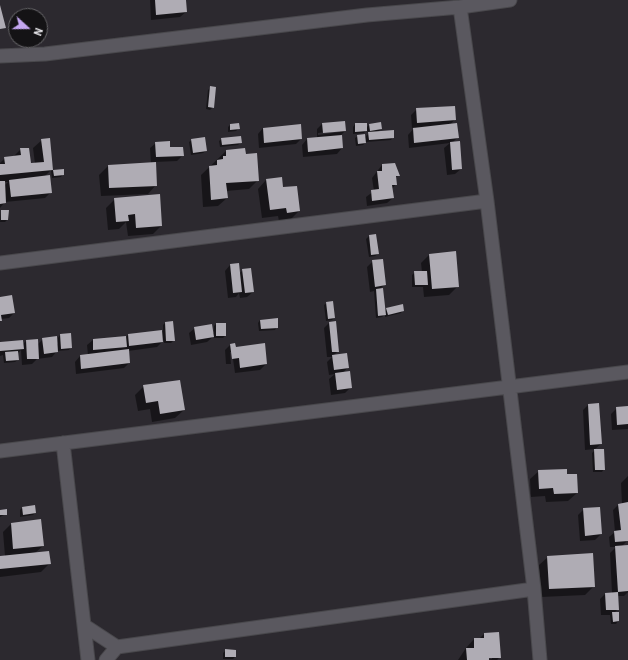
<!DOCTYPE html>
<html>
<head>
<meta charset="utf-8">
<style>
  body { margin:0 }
  #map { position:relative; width:628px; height:660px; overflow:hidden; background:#2c292f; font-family:Barlow,sans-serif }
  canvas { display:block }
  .north { position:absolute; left:8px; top:8px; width:40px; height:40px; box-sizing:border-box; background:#141315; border:1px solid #666568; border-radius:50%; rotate:111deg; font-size:11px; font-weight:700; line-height:16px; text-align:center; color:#e1e0e4 }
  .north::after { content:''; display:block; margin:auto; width:14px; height:18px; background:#c4a7f1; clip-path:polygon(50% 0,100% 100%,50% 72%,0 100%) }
</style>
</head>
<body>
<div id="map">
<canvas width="628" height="660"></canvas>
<div class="north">N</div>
</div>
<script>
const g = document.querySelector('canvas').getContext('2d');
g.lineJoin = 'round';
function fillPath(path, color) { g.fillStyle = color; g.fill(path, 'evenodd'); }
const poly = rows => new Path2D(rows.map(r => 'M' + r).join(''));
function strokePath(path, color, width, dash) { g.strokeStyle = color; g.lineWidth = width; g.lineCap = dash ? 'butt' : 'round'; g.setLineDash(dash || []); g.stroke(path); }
fillPath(poly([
  [150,0,185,0,186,12,180,17,151,20],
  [211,87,213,107,210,110,206,109,208,90],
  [417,109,455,119,450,125,458,137,452,143,461,169,455,174,447,175,444,148,450,143,409,148,408,135,415,127,412,128,411,115],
  [322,124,345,131,339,137,341,136,342,148,337,154,303,157,302,145,307,139,317,139,317,129],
  [340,130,340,132,318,135,318,133],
  [355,124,366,128,370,124,381,129,377,133,393,137,391,140,366,142,363,145,356,146,355,138,358,136,365,137,368,134,367,129,364,133,353,134,353,127],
  [230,125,239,128,236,131,228,132,228,127],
  [263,128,301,139,296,144,259,148,258,134],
  [49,139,53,171,63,170,63,174,61,177,52,178,51,170,45,176,51,192,45,198,5,202,0,208,0,163,5,158,13,157,21,149,30,164,35,164,33,148,42,140],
  [4,182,8,182,4,186],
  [222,139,241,142,238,145,220,147,219,141],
  [192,140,206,151,203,153,191,155,189,142],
  [156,143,183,155,177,161,155,162,156,185,148,194,101,196,99,175,108,166,151,164,150,148],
  [245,149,245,155,258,180,249,189,226,191,227,198,218,206,203,207,201,175,226,151],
  [382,165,399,175,395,178,396,184,392,189,393,198,387,203,367,206,366,197,374,191,372,178],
  [281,178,282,189,299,211,291,219,279,221,278,216,262,218,258,189,266,180],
  [115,199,161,226,153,234,128,236,126,222,119,229,108,230,106,208],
  [1,211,7,220,5,222,0,222],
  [375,235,378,254,375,256,369,257,366,239,369,236],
  [429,255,458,286,449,295,424,297,423,287,412,287,412,275,415,272,422,272,421,263],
  [373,261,384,285,380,289,384,311,387,309,403,310,401,313,385,317,385,314,382,317,376,318,374,291,370,292,367,267],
  [230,265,239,274,243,270,253,292,247,297,240,298,239,293,236,297,228,298,225,271],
  [0,298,14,313,9,318,1,319,0,322],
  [327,303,334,318,332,320,326,321,324,305],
  [260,320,277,327,275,330,259,331,258,323],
  [165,323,174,340,171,343,164,343,164,340,157,347,128,351,129,363,124,368,76,374,75,362,80,356,88,355,87,345,93,340,125,338,128,335,163,331,163,325],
  [329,323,338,351,333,356,348,367,343,373,351,387,345,393,331,395,329,379,335,374,329,375,327,362,332,357,327,357,324,328],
  [216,324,225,336,223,338,214,338,214,336,207,342,191,345,189,333,195,328,214,333,214,326],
  [60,335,71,347,69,350,57,351,52,357,37,359,32,364,22,365,21,350,17,354,18,360,15,362,4,363,3,355,0,356,0,343,22,345,26,341,37,345,43,339,58,344,58,338],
  [230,345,235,348,266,364,260,370,235,373,232,352,230,352,231,364,226,364,225,350],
  [144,386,184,410,175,418,152,422,150,409,138,411,135,395],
  [588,405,601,444,595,449,585,450,583,410],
  [628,407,628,429,612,430,611,414,617,408],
  [595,450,604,469,602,472,593,472,592,453],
  [539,471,577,493,568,501,546,502,545,496,531,497,530,479],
  [628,476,628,540,621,547,628,558,628,592,624,596,617,596,618,609,614,613,618,621,616,624,611,624,610,615,601,615,600,599,605,594,612,593,610,553,616,547,610,547,609,537,615,532,613,510,618,505,622,504,621,483],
  [22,508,35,513,33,515,20,517,20,510],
  [584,509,601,534,595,540,580,541,578,515],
  [0,511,6,514,0,517],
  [11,524,43,546,35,553,49,564,41,572,0,577,0,557,5,556,3,532],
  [548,557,594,586,585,595,541,597,539,565],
  [484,634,500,657,497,660,458,660,466,648,474,639,479,639],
  [492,657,492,659,484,660,484,658],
  [226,650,235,657,233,659,223,659,223,653]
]), '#0007');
fillPath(poly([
  [155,0,186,0,187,12,156,15],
  [0,5,6,28,0,29],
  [210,86,216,87,214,108,208,107],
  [455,106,456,120,417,123,416,108],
  [345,121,346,131,323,133,322,123],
  [381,122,382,129,370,131,369,124],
  [239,123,240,129,230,130,230,124],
  [355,123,367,123,367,131,355,132],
  [457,123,459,138,414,143,413,128],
  [301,124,302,139,264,143,263,128],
  [394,130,394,138,369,140,368,132],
  [365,134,366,143,358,144,357,135],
  [342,135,343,148,308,152,307,138],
  [241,136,242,143,222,145,221,138],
  [205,137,207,151,193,153,191,139],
  [50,138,53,170,0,175,0,164,5,164,4,157,21,155,20,148,29,148,31,163,44,162,41,139],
  [170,141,170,147,183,147,184,156,156,157,155,142],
  [460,141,462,169,452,170,450,142],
  [245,148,246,154,257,153,259,181,226,183,228,198,211,200,209,166,217,165,217,160,223,159,223,156,226,156,226,150],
  [156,162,157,186,109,188,108,165],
  [395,163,400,176,396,176,397,185,392,185,394,198,372,201,371,190,379,189,377,171,382,171,382,164],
  [64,169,64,175,54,176,53,170],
  [50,175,52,193,11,197,9,180],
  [282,177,283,187,297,186,300,211,287,213,286,208,270,210,266,179],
  [0,181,5,181,6,203,0,204],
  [160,194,162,226,136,228,135,214,128,215,129,221,116,222,114,198],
  [1,210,9,210,8,220,1,220],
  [376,234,379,254,371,255,369,235],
  [456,251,459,287,432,289,429,254],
  [383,259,386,285,375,287,372,260],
  [239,263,242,292,233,293,230,264],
  [251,268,254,292,245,293,242,269],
  [414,271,427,271,428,285,415,285],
  [383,288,386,315,378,316,376,289],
  [12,295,15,313,1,315,2,321,0,321,0,297],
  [333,301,335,318,328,319,326,302],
  [403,304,404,311,388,315,386,308],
  [278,318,278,328,261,329,260,320],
  [173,321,175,341,166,341,165,322],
  [336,321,339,352,332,352,329,322],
  [216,323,226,323,226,336,216,336],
  [212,324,214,337,196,340,194,327],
  [162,330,163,342,129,346,128,334],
  [71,333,72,348,61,349,60,334],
  [57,336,58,352,44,354,42,338],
  [126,336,127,347,93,350,93,339],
  [38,339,39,359,27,359,26,340],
  [23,340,24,349,0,351,0,342],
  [235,343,236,347,265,343,267,364,240,368,239,358,232,359,230,344],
  [129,349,130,363,81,369,80,355],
  [18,351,19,360,6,361,5,352],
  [347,353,349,368,334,370,332,355],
  [350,371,352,388,337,390,335,373],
  [180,380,185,410,160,414,158,401,146,403,143,385],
  [599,403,602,444,590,445,588,404],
  [628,406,628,424,617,425,616,407],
  [594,449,604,449,605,470,595,470],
  [567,469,567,474,577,474,578,493,554,494,553,488,539,489,538,470],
  [628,502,628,541,615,542,614,531,621,530,618,504],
  [35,505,36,513,23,515,22,507],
  [600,507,602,534,585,536,583,508],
  [7,509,7,515,0,515,0,510],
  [41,519,44,546,13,549,11,523],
  [628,545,628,591,618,592,615,546],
  [49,551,51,564,0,569,0,556],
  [593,553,595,587,549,589,547,556],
  [618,592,619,610,606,610,605,593],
  [612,612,619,612,619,621,613,622],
  [499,632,501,658,489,658,489,660,467,660,466,648,474,648,474,638,484,638,484,633],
  [225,649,236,650,236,657,225,657]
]), '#afacb4');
const minor = poly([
  [460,7,487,201,534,589,540,660],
  [0,56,45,54,367,15,460,7,510,0],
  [0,263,487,201],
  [63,443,88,660],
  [0,451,628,372],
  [85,626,117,647,534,589],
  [106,660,117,647]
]);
strokePath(minor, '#49484c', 15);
strokePath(minor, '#5a585f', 13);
</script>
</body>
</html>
